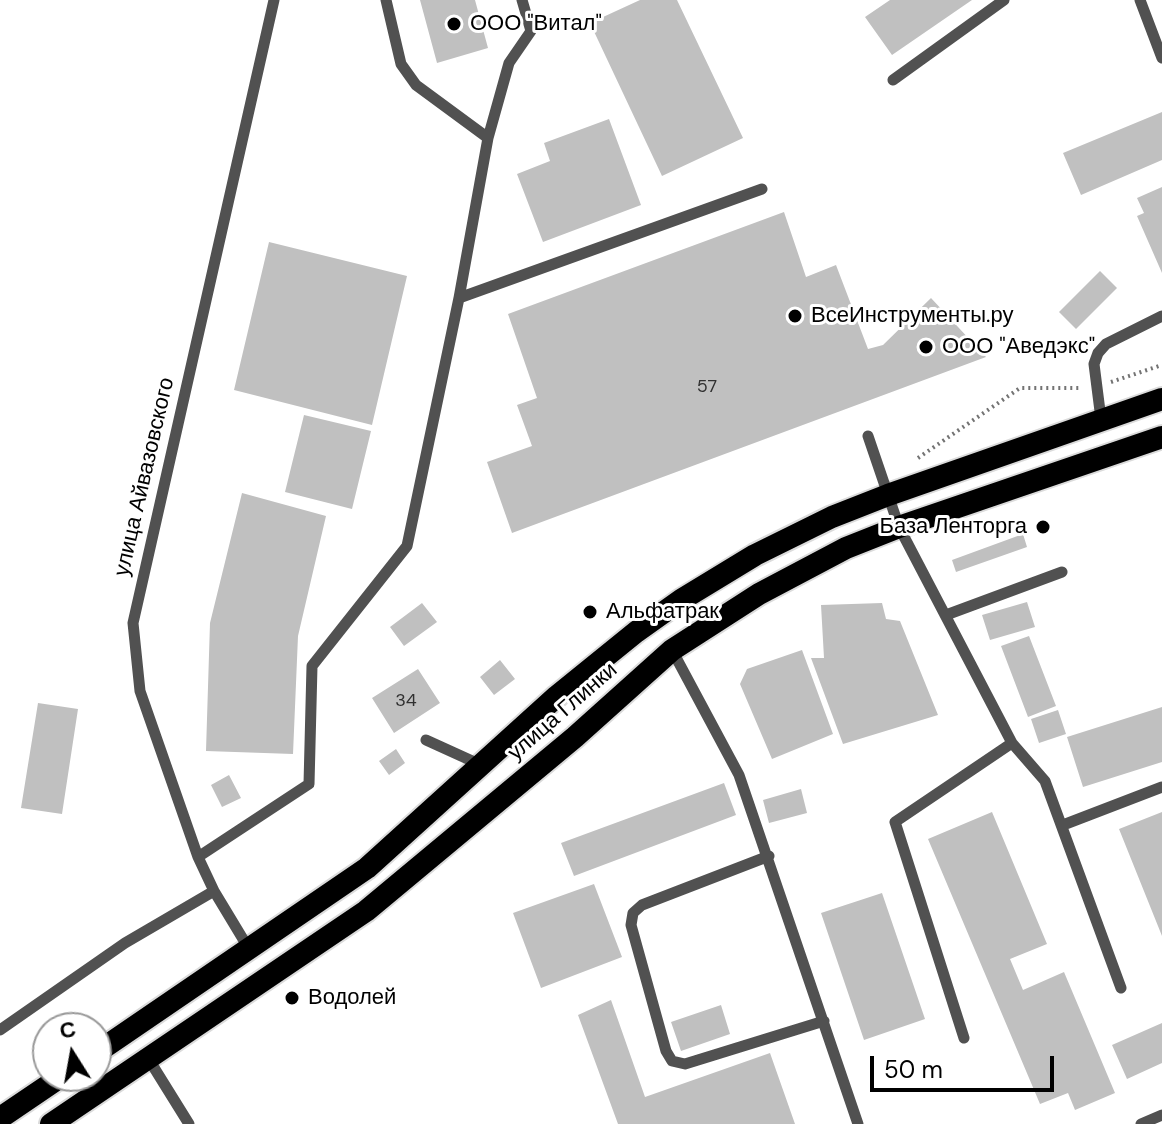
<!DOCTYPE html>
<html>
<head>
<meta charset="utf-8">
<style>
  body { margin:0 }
  #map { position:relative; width:1162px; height:1124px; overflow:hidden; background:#fff; font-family:"DM Sans",sans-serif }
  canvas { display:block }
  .north { position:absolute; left:32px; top:1012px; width:80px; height:80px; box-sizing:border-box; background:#fff; border:2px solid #999; border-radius:50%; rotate:349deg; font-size:22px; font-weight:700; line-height:32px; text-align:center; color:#000 }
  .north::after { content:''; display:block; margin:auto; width:28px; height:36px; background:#000; clip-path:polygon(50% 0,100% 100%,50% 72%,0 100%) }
  .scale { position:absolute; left:870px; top:1056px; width:184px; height:36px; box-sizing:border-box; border:4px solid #000; border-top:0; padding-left:10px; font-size:24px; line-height:28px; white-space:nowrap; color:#000; -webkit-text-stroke:6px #fff; paint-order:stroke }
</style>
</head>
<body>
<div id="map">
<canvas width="1162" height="1124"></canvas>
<div class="north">С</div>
<div class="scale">50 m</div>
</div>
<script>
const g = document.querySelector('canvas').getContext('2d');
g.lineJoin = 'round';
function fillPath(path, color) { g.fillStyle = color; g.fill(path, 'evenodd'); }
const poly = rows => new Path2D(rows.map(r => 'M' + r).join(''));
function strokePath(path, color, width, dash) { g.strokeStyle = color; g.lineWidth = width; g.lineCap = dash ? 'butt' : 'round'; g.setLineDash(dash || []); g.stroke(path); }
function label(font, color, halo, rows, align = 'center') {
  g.font = font + ' "DM Sans",sans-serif'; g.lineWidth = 6; g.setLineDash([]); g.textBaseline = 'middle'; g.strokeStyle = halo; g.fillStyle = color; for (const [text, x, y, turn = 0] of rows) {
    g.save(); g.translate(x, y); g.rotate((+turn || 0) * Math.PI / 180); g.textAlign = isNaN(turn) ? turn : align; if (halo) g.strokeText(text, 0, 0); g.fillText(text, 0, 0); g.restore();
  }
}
fillPath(poly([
  [420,0,475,0,488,48,437,63],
  [640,0,677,0,743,138,662,176,590,23],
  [890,0,972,0,892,55,865,17],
  [1162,112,1162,160,1081,195,1063,153],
  [609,119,641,205,543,242,517,174,550,161,544,143],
  [1162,187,1162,273,1137,216,1144,213,1137,198],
  [784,212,806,277,836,265,868,349,883,345,931,298,986,357,512,533,487,462,532,446,517,405,537,398,508,314],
  [269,242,407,276,372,425,234,390],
  [1100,271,1117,288,1076,329,1059,312],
  [304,415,371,431,352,509,285,492],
  [242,493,326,516,298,636,293,754,206,751,210,623],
  [1023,534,1027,547,956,572,952,560],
  [1027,602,1035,627,990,640,982,615],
  [422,603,437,622,404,646,390,627],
  [882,603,886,619,900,621,938,715,843,744,811,658,824,658,821,605],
  [1029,636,1056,706,1028,717,1001,646],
  [802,650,833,734,772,759,740,684,747,669],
  [500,660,515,679,494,695,480,677],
  [418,669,440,703,394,733,372,698],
  [38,703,78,709,62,814,21,808],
  [1162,707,1162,762,1083,787,1067,737],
  [1058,710,1066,734,1039,743,1031,719],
  [396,749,405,763,389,775,379,761],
  [229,775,241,798,222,807,211,785],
  [724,783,736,815,574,876,561,843],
  [801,789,807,813,769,823,763,800],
  [992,812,1047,944,1010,959,1023,990,1064,972,1115,1093,1075,1110,1068,1093,1040,1104,928,839],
  [1162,812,1162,936,1119,829],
  [594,884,622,957,541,988,513,913],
  [882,893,925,1019,864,1040,821,913],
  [611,1000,645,1097,770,1053,795,1124,618,1124,578,1015],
  [721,1005,730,1034,681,1051,671,1022],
  [1162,1023,1162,1063,1127,1079,1112,1045]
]), '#c0c0c0');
const trunk = poly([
  [96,1053,367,868,557,696,636,632,681,600,755,555,832,517,888,495,1162,399],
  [0,1118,62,1076],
  [51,1124,366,911,575,737,672,650,759,594,846,548,899,527,1162,437]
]);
strokePath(trunk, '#dbdbdb', 26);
strokePath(poly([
  [1111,382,1162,365],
  [918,458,1020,388,1080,388]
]), '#737373', 4, [2, 4]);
strokePath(poly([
  [386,0,401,64,416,85,488,138],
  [1140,0,1162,58],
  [893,80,1004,0],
  [459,298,488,138,509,63,531,31,522,0],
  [1101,419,1094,364,1098,353,1106,344,1162,316],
  [868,436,899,527,1012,743,895,822,964,1038],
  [946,615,1062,572],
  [672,650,739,775,858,1124],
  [426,740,481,765],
  [1012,743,1045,781,1121,988],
  [1063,825,1162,787],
  [769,856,642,905,633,913,631,925,666,1051,672,1061,685,1064,824,1021],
  [198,857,309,784,312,666,407,546,459,298,762,189],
  [249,949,214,891,198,857,140,691,133,623,274,0],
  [0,1030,125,943,214,891],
  [148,1058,189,1124],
  [1141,1124,1162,1115]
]), '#515151', 11);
strokePath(trunk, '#000', 22);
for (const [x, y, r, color] of [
  [454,24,8,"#000"],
  [795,316,8,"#000"],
  [926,347,8,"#000"],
  [1043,527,8,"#000"],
  [590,612,8,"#000"],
  [292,998,8,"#000"]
]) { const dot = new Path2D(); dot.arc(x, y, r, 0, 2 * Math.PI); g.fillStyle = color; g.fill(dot); strokePath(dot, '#fff', 3); }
label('18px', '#303030', null, [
  ["57",707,387],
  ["34",406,701]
]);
label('22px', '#000', '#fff', [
  ["ООО \"Витал\"",470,24],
  ["ВсеИнструменты.ру",811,316],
  ["ООО \"Аведэкс\"",942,347],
  ["База Ленторга",1027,527,"right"],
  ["Альфатрак",606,612],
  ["Водолей",308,998]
], 'left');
label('22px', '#000', '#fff', [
  ["улица Айвазовского",145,477,-77],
  ["улица Глинки",563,712,-41]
]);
</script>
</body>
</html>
